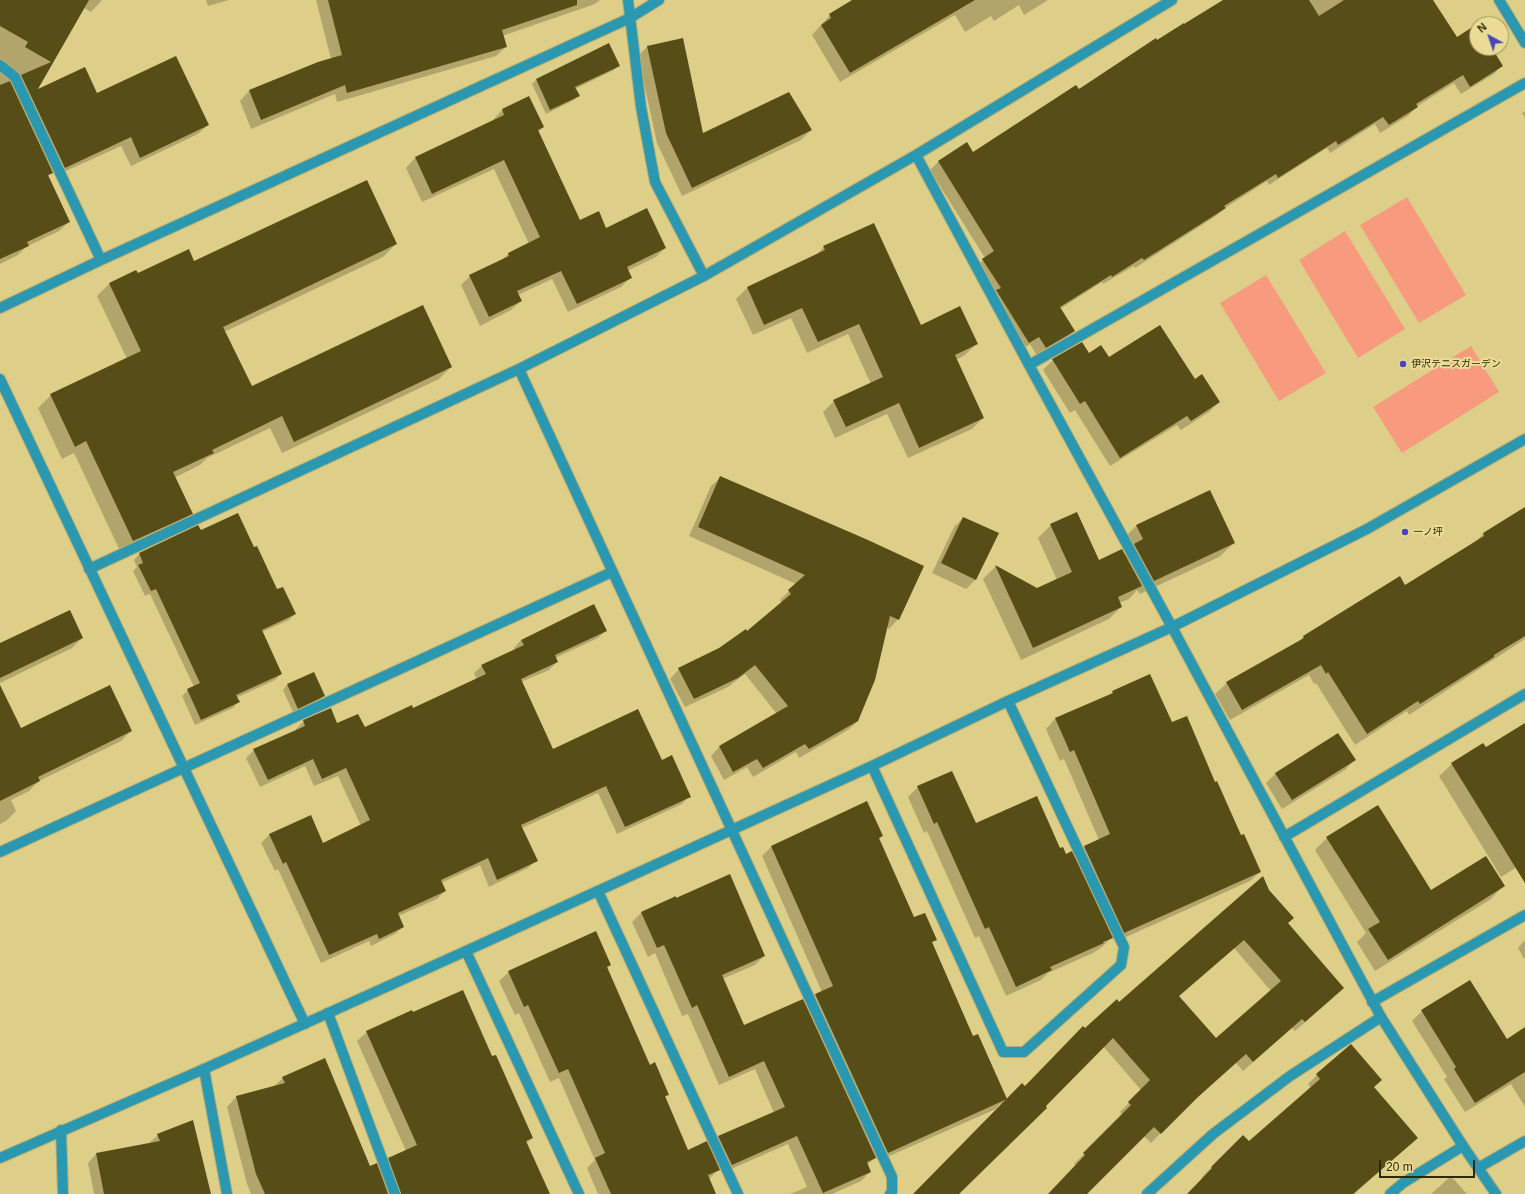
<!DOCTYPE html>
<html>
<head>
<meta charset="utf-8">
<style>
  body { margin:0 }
  #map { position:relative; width:1525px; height:1194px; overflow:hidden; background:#decf88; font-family:Helvetica,sans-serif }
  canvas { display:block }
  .north { position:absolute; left:1469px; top:16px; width:40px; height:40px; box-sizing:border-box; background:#ebdc95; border:1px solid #9f945e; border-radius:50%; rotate:320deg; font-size:11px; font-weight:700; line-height:16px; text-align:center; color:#2e290b }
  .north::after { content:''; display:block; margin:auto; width:14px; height:18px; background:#4946bc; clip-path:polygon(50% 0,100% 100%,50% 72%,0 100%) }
  .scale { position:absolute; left:1379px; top:1160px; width:96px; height:18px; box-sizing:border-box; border:2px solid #2e290b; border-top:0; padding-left:5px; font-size:12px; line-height:14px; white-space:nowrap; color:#2e290b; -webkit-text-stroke:3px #ebdc95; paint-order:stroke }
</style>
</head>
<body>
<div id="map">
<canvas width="1525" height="1194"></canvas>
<div class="north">N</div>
<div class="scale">20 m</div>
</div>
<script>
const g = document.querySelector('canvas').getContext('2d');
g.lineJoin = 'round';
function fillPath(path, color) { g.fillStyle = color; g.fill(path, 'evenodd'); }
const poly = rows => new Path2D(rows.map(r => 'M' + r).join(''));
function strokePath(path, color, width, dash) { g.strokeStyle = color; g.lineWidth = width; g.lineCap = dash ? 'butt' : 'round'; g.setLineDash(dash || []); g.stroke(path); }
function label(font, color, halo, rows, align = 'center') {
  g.font = font + ' Helvetica,"Noto Sans JP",sans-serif'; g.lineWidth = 4; g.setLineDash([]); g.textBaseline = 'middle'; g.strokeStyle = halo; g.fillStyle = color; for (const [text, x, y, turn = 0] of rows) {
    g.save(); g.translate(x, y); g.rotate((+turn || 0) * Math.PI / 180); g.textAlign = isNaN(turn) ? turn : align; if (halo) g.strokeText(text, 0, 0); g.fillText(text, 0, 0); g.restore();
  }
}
fillPath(poly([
  [1407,197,1466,295,1419,323,1360,225],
  [1345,231,1405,329,1358,358,1299,260],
  [1266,275,1326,373,1279,401,1220,303],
  [1471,346,1499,392,1402,453,1373,407]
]), '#f89a7d');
fillPath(poly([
  [0,0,28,0,73,25,35,91,97,94,208,125,198,134,131,166,121,146,55,176,53,172,47,177,69,222,59,231,26,247,18,255,0,264],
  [70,0,102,0,91,12],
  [206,0,229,0,208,6],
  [316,0,600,0,595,4,502,36,506,47,496,56,337,102,335,94,251,129,240,101,249,91,319,63,331,59],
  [854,0,1048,0,1024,15,1019,5,994,21,991,16,965,32,955,15,840,82,812,35,830,15],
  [1225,0,1425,0,1456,39,1477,26,1477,48,1491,48,1502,65,1494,74,1461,94,1454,83,1416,107,1408,116,1380,133,1375,124,1330,153,1327,148,1269,185,1267,181,1225,208,1216,216,1135,268,1134,266,1103,284,1102,282,1060,309,1074,331,1065,340,1037,356,1030,344,1021,350,975,268,985,258,930,170,938,162,967,144,973,153,1078,90],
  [608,44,618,66,614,70,575,89,578,96,574,100,546,114,532,84,536,80],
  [648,46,702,134,811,130,801,140,682,196,657,143,638,56],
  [529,98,543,127,538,132,580,221,665,248,656,257,627,271,630,278,621,287,568,312,552,279,518,295,521,301,511,310,480,326,461,285,470,276,501,261,508,254,529,244,494,169,422,202,406,168,415,158,494,121,493,120,502,110],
  [1525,111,1525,118,1522,113],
  [396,244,383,257,224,332,251,388,451,367,439,379,282,453,270,428,207,458,200,465,174,478,191,513,179,526,121,553,74,453,62,459,38,408,51,395,127,359,97,296,109,284,136,271,137,274,194,262],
  [824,247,920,326,976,344,965,355,956,360,983,418,972,429,908,458,887,414,835,438,823,412,834,401,871,384,848,334,807,353,791,318,753,335,736,299,747,288,815,256],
  [1109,359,1195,380,1219,402,1209,412,1181,430,1177,425,1110,466,1075,410,1070,413,1043,370,1053,360],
  [721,477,898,619,889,629,886,627,858,721,848,730,799,758,796,752,753,777,747,767,724,780,711,756,720,746,777,714,745,674,728,687,685,707,670,679,679,669,719,649,747,632,782,603,780,600,796,584,689,536,711,486],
  [1522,510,1525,515,1525,639,1409,715,1407,711,1355,745,1316,683,1314,684,1309,675,1230,720,1215,694,1227,683,1299,642,1303,637,1399,577,1405,587,1474,543,1483,534],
  [963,518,976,579,966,589,932,573,954,527],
  [1051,525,1098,561,1124,555,1128,551,1122,540,1137,525,1234,543,1219,557,1140,594,1137,590,1129,599,1119,603,1121,607,1109,619,1021,660,983,579,996,566,1037,589,1057,580,1038,538],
  [200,532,254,549,277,591,295,614,289,620,262,632,281,674,275,680,236,698,238,702,233,708,195,725,182,696,188,690,194,687,150,594,145,596,133,571,137,567,134,560,139,554],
  [606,630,598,638,555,658,557,662,549,670,521,682,552,750,661,762,689,796,682,804,617,834,598,793,522,828,536,860,528,868,489,887,480,865,441,883,445,891,437,899,398,916,403,927,395,934,371,946,369,941,321,963,278,869,275,871,261,843,269,835,323,844,361,826,338,776,314,786,305,766,260,787,246,758,254,750,296,731,296,729,304,721,364,729,413,709,477,680,474,673,482,666,515,651,514,648,521,640],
  [82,638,72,648,0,683,0,645],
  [287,685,324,696,319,700,293,712,283,690],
  [0,687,20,729,131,731,121,741,39,781,29,791,11,800,16,811,6,821,0,824],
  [1113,692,1172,724,1214,783,1240,837,1260,872,1250,881,1115,942,1112,937,1102,947,1093,953,1048,973,1041,980,1006,996,979,936,975,938,927,831,924,833,908,797,918,787,975,825,1059,850,1065,855,1073,857,1084,847,1099,840,1064,759,1060,761,1046,729,1055,719,1109,696],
  [1525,724,1525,862,1501,877,1439,776,1452,764,1486,749],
  [1338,734,1354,760,1345,770,1282,809,1266,783,1275,774],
  [882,836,878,839,914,919,935,939,931,944,973,1038,978,1036,1006,1101,1025,1087,1085,1029,1268,891,1287,923,1334,997,1295,1031,1292,1028,1243,1071,1236,1063,1187,1106,1151,1143,1144,1136,1086,1194,1049,1194,1077,1166,1074,1164,1122,1115,1120,1112,1141,1090,1103,1046,958,1194,939,1194,1002,1106,1000,1104,996,1109,878,1161,876,1157,867,1165,870,1172,861,1181,832,1194,790,1194,807,1187,788,1144,722,1173,720,1168,709,1179,715,1194,598,1194,587,1168,595,1160,559,1078,550,1082,519,1013,515,1015,499,981,509,972,610,965,607,968,649,1066,668,1094,665,1098,687,1151,708,1148,719,1137,774,1113,755,1069,719,1085,688,1014,682,1016,655,953,648,957,632,922,641,913,764,956,755,965,722,979,743,1026,805,1005,815,995,822,992,762,856,772,846],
  [1234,948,1271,991,1216,1040,1178,997],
  [1327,838,1431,891,1503,886,1491,899,1375,971,1357,942,1366,933,1315,850],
  [1525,940,1525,960,1518,948],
  [1422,1011,1507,1040,1525,1029,1525,1107,1511,1084,1465,1112,1444,1079,1447,1077,1412,1021],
  [367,1032,492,1058,532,1138,526,1144,548,1194,251,1194,247,1184,227,1107,236,1097,273,1087,283,1078,370,1167,378,1170,389,1159,406,1151,357,1041],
  [1317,1075,1373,1087,1417,1138,1354,1194,1188,1194,1204,1179,1202,1177,1243,1136,1249,1142,1311,1088,1308,1084],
  [158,1135,210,1194,94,1194,88,1163,96,1154,149,1143],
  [1451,1176,1467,1194,1431,1194]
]), '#0003');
fillPath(poly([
  [0,0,89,0,38,89,85,67,97,93,176,56,209,125,140,158,131,137,65,168,21,75,51,62,25,47,28,42,0,26],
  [328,0,577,0,577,5,502,30,507,47,347,93,345,85,261,120,249,90,318,62,342,55],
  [852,0,975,0,850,73,821,25,831,18,829,14],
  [1223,0,1309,0,1319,16,1344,0,1433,0,1457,37,1477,24,1477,48,1492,48,1503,66,1470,87,1463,75,1416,104,1418,107,1389,125,1383,117,1338,145,1336,141,1278,178,1276,174,1224,206,1226,208,1144,260,1142,258,1112,277,1111,275,1060,307,1075,331,1046,348,1039,337,1029,343,996,290,1001,288,982,259,994,251,938,161,967,142,973,152,1076,85,1079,89,1156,38,1157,40,1184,23,1184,24],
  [683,38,703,133,789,92,812,130,692,188,666,133,647,46],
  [609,43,620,66,575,87,580,96,550,110,536,79],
  [10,81,53,173,48,175,70,222,27,242,29,246,0,259,0,85],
  [529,96,544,127,538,130,580,220,599,211,606,228,647,208,666,248,627,267,632,278,577,304,561,271,517,291,522,301,489,317,469,275,509,256,508,253,540,237,504,160,432,194,415,157,504,115,502,109],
  [367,180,397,244,223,327,252,386,423,305,452,367,294,442,282,416,212,450,214,453,173,472,193,514,133,541,86,441,75,447,50,394,141,351,109,283,136,270,138,273,189,249,194,261],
  [874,223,921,325,960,306,978,344,955,355,984,418,919,448,899,403,846,427,833,400,883,377,859,324,818,342,802,308,764,325,747,287,825,250,823,246],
  [1160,325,1195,379,1202,374,1220,402,1191,421,1187,416,1120,458,1085,401,1080,404,1052,359,1082,342,1089,353,1101,345,1109,357],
  [720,476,868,540,924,566,899,620,890,616,875,680,858,721,809,749,805,744,763,768,757,759,733,772,719,746,788,706,755,665,738,678,694,699,678,668,719,648,746,629,747,631,791,594,788,590,805,575,698,527],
  [1210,490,1235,543,1154,581,1134,544,1143,539,1136,525],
  [1525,507,1525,636,1494,655,1494,657,1420,704,1418,701,1367,734,1328,672,1326,674,1321,665,1242,710,1226,682,1304,638,1303,636,1400,576,1405,585,1484,536,1483,533],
  [1077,512,1099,560,1122,549,1142,586,1118,597,1122,607,1033,648,995,565,1037,588,1072,572,1050,524],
  [238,513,254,547,257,546,277,589,283,587,296,614,262,630,282,674,236,695,240,702,201,720,187,689,200,683,156,589,151,591,138,565,143,563,139,553,198,525,201,530],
  [963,517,999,533,976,580,941,563],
  [594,604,607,631,555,655,558,662,521,679,553,749,638,709,662,760,672,755,691,797,625,827,606,786,521,825,538,861,497,880,488,858,441,880,446,891,398,913,404,927,379,939,377,934,329,955,286,862,283,864,269,834,311,815,323,843,370,820,346,768,322,779,313,759,268,780,253,749,305,726,303,720,331,708,337,723,358,714,365,727,412,705,413,708,486,674,481,665,524,645,521,640],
  [70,610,83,638,0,678,0,643],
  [314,672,325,696,298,709,287,684],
  [1150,674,1172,722,1187,716,1215,782,1217,781,1241,835,1244,834,1261,872,1124,933,1084,846,1110,834,1074,750,1070,752,1055,718,1113,693,1112,691],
  [0,685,21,728,110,685,132,731,38,777,40,781,0,801],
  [1525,723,1525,883,1451,763,1483,743,1486,747],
  [1338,733,1356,760,1292,800,1275,773],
  [952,771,976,823,1037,796,1060,848,1063,847,1066,854,1072,851,1113,938,1103,942,1104,943,1050,967,1052,970,1016,987,989,927,985,929,937,822,934,824,917,786],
  [867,801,883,836,879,838,914,917,925,913,937,940,932,942,973,1036,978,1034,1007,1099,888,1153,815,994,833,986,771,846],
  [1378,805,1431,890,1486,856,1505,886,1388,960,1368,929,1380,922,1326,837],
  [730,874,765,956,722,975,744,1025,803,999,876,1158,867,1162,871,1172,823,1193,797,1136,732,1165,718,1136,785,1107,764,1061,729,1077,697,1005,692,1008,664,945,657,948,641,912,676,896,676,898],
  [1263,876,1269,890,1294,918,1288,923,1344,988,1305,1022,1302,1019,1253,1062,1246,1054,1198,1097,1161,1134,1154,1127,1087,1194,1048,1194,1085,1155,1083,1153,1131,1105,1128,1102,1150,1080,1113,1038,1046,1106,1047,1108,959,1194,913,1194,1022,1083,1025,1086,1083,1026,1085,1028,1117,999,1119,1002],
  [1244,940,1281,981,1216,1038,1179,996],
  [596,931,611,965,607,967,650,1065,655,1062,669,1095,665,1096,688,1150,707,1141,720,1170,708,1175,716,1194,611,1194,595,1158,605,1153,568,1069,559,1073,528,1005,524,1007,508,971],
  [1470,980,1507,1039,1525,1027,1525,1072,1475,1103,1454,1069,1456,1067,1421,1010],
  [463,990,492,1056,496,1055,533,1138,526,1141,550,1194,401,1194,388,1158,417,1145,366,1031,412,1010,413,1012],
  [1351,1044,1382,1080,1374,1087,1418,1138,1353,1194,1187,1194,1212,1168,1211,1167,1243,1135,1249,1141,1320,1079,1316,1074],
  [325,1058,370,1166,377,1163,388,1194,265,1194,256,1174,236,1096,285,1083,282,1077],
  [193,1120,211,1194,104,1194,96,1153,160,1141,157,1134]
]), '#574d16');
const minor = poly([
  [628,0,641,107,655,182,704,276],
  [1499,0,1525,43],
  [0,65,15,77,101,260],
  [916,155,1029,365,1172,627],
  [0,308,101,260,630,18,659,0],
  [1029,365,1525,83],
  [519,369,892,1177,892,1192,890,1194],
  [89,569,519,369,704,276,916,155,1172,0],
  [872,766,1003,1052,1024,1052,1121,965,1124,947,1008,701],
  [1284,837,1525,694],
  [0,852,612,572],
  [598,891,738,1194],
  [466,951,579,1194],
  [1372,1002,1525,915],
  [328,1013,395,1194],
  [204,1069,227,1194],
  [61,1130,63,1194],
  [1478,1168,1525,1141],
  [1147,1194,1213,1134,1290,1076,1381,1017],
  [1390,1194,1403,1183,1463,1146]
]);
const tertiary = poly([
  [0,379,305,1024],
  [1172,627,1381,1017,1463,1146,1496,1194],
  [0,1158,204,1069,466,951,872,766,1008,701,1172,627,1367,529,1525,439]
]);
strokePath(minor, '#bbae6f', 12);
strokePath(tertiary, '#bbae6f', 12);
strokePath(minor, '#2b98b2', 10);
strokePath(tertiary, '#2b98b2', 10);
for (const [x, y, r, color] of [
  [1403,364,4,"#4946bc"],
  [1405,532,4,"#4946bc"]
]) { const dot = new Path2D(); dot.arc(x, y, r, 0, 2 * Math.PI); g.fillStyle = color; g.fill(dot); strokePath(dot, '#ebdc95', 1.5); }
label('10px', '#2e290b', '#ebdc95', [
  ["伊沢テニスガーデン",1411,364],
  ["一ノ坪",1413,532]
], 'left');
</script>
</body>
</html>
